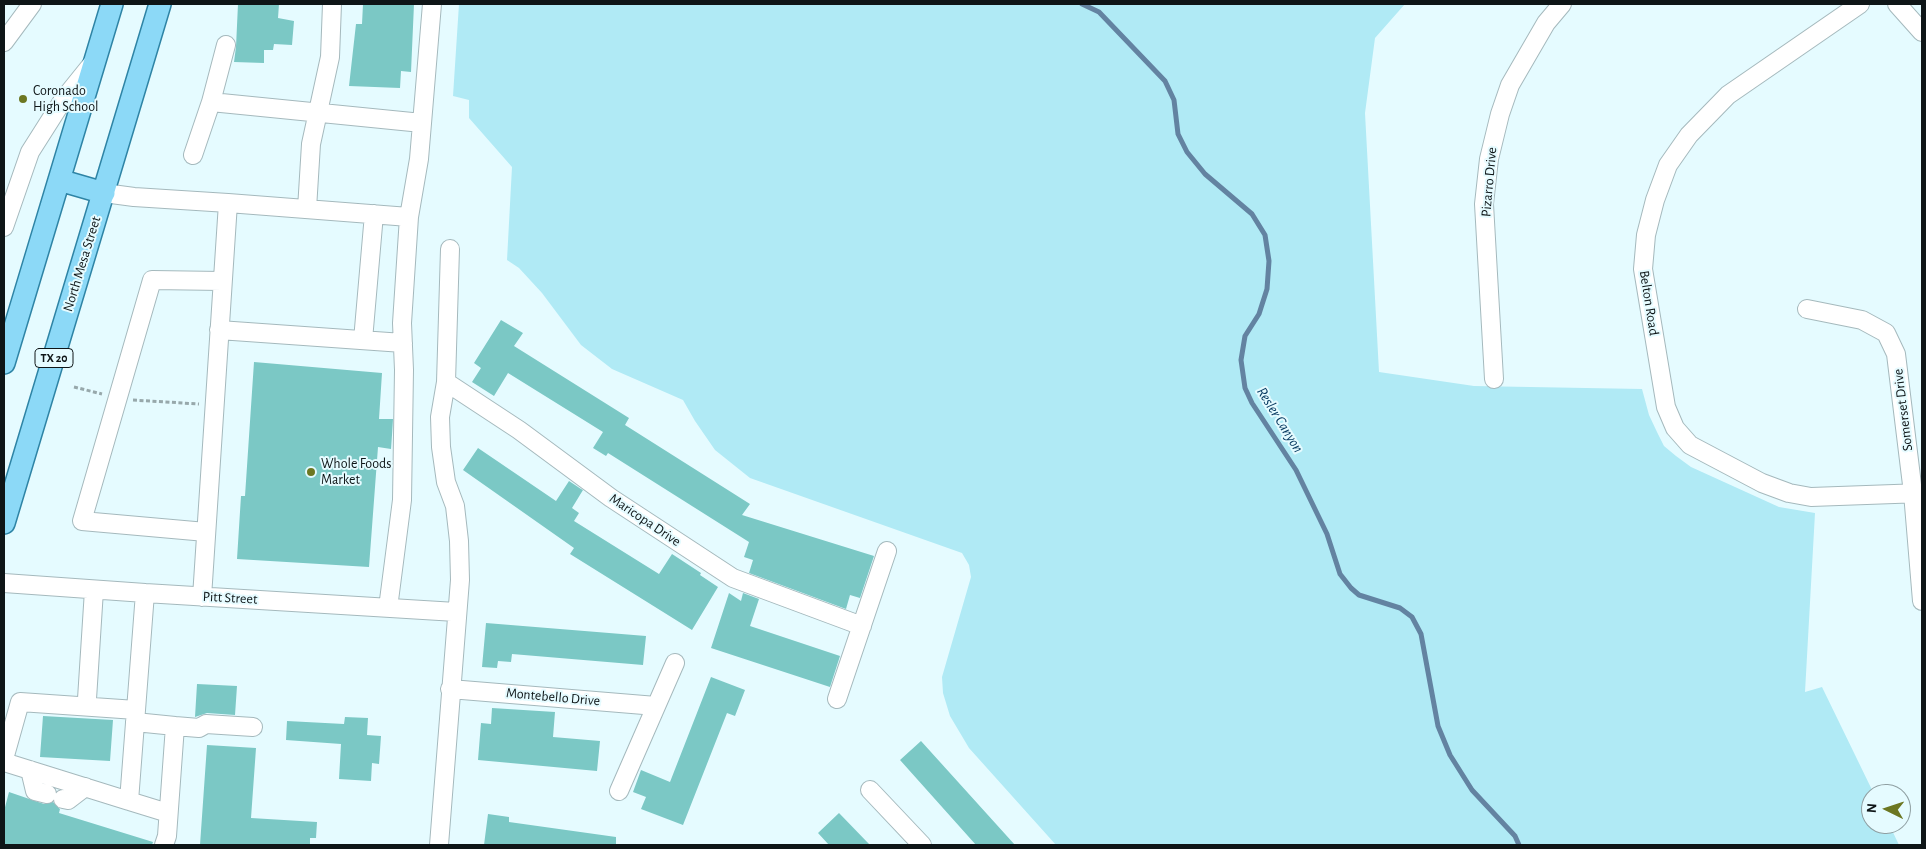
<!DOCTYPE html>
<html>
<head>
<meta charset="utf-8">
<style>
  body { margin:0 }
  #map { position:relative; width:1926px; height:849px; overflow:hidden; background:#e5fbff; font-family:"Alegreya Sans",sans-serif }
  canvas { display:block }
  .frame { position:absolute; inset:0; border:5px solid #0e1517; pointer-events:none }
  .north { position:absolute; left:1861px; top:784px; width:50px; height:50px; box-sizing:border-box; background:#e5fbff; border:1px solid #8f9fa2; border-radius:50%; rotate:274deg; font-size:14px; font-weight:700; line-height:20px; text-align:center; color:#0e1517 }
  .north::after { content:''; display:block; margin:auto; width:18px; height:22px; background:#6c7722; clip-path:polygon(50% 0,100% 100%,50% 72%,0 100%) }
</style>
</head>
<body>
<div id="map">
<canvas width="1926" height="849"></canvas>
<div class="frame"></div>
<div class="north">N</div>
</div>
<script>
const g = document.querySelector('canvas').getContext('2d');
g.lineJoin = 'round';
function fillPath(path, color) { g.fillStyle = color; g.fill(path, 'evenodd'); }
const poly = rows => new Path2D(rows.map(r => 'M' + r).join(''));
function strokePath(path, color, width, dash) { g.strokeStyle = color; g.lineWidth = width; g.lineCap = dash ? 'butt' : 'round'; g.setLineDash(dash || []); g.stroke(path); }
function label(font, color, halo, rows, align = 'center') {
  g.font = font + ' "Alegreya Sans",sans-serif'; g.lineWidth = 4; g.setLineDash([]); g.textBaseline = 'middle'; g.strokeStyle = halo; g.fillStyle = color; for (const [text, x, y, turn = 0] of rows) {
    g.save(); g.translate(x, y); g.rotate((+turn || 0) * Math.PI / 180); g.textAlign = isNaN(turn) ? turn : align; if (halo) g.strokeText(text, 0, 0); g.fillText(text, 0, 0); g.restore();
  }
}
fillPath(poly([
  [459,4,1405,4,1375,38,1365,113,1379,372,1474,386,1642,389,1649,415,1657,432,1664,446,1676,456,1691,467,1779,507,1815,513,1805,692,1822,687,1874,794,1871,794,1871,824,1889,824,1899,845,1056,845,969,748,950,716,943,693,942,677,971,577,969,565,962,553,750,478,715,450,695,421,683,400,612,369,581,345,542,293,519,268,507,260,512,167,469,118,469,100,453,96]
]), '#b0eaf5');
strokePath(poly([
  [1082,4,1099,12,1165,81,1174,100,1178,134,1187,152,1205,174,1252,214,1265,235,1269,261,1267,289,1259,314,1245,336,1241,360,1245,388,1252,403,1296,470,1327,534,1340,574,1351,588,1359,595,1400,608,1412,617,1421,634,1438,726,1450,755,1472,790,1515,836,1519,845]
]), '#6383a1', 5);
fillPath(poly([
  [238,4,279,4,278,18,294,21,292,45,274,44,273,50,264,50,264,63,234,62,236,47],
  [363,4,414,4,411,72,401,71,400,88,349,86,356,24,362,24],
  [501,320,523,333,514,346,629,418,625,425,750,504,742,515,874,556,860,598,850,595,846,609,749,573,753,560,744,557,749,542,608,453,606,456,593,448,603,432,508,373,494,396,472,382,481,368,474,363],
  [254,362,382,373,379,419,393,419,392,435,391,449,378,447,369,567,237,559,241,496,245,496],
  [478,448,556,501,569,481,581,489,583,490,572,508,579,513,574,521,659,574,672,554,701,573,700,575,718,587,692,630,570,554,574,548,463,470],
  [729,593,741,601,743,593,759,599,750,626,840,656,830,687,711,648],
  [486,623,646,636,643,665,512,654,511,662,498,661,497,668,482,667],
  [711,677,745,690,735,716,727,713,683,825,641,809,646,797,633,792,641,770,670,782],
  [197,684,237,686,235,715,207,713,195,717],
  [492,708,555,712,553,737,600,741,597,771,478,760,481,723,491,724],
  [43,716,113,720,110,761,40,757],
  [345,717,368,718,367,735,381,736,379,764,372,763,371,781,339,779,341,744,286,740,287,721,344,724],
  [921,741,1015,845,976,845,900,760],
  [207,745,256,748,251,818,317,822,316,838,310,838,310,845,200,845],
  [9,792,44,804,53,802,60,809,59,813,153,842,152,845,4,845,4,811],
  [839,813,870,845,829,845,818,833],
  [488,814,509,817,509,822,616,837,616,845,484,845]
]), '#7bc8c5');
const minor = poly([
  [1860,4,1728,95,1689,135,1668,165,1655,200,1646,235,1643,269,1666,407,1675,428,1690,445,1762,483,1789,493,1811,497,1922,493],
  [1897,4,1922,32],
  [4,42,32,4],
  [211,102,226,45],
  [193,155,211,102,422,123],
  [104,193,134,197,228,203],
  [307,209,311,144,330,57,332,4],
  [4,227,30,152,63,100,92,64],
  [1807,309,1862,320,1886,333,1896,354,1913,493,1922,601],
  [219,330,403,343],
  [363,340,374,214],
  [1494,379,1484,204,1489,159,1500,114,1510,85,1546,23,1562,4],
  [446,382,519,430,611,498,733,578,862,626],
  [206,532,82,521,152,280,222,281],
  [4,583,145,593,456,612],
  [202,597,228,203,409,217,419,159,432,4],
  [388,608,402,500,404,370,402,323,409,217],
  [450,689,656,706],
  [87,699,94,590],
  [837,699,887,551],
  [135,722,175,726,167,836,164,845],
  [175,726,199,728,206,724,253,727],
  [4,759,20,702,136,710],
  [4,762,129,801,145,593],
  [30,770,35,791,47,794],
  [870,790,922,845],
  [619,791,675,663],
  [63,799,68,800,85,787],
  [129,801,168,813],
  [439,845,460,580,459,541,455,506,446,482,441,447,440,417,446,382,450,249]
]);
const major = poly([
  [59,180,104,193],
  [4,363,112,4],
  [4,523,160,4]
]);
strokePath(minor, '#a5b9bd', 20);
strokePath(major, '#2e84a5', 24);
strokePath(poly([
  [74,387,102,394],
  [133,400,199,404]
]), '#97a8ab', 3, [4, 2.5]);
strokePath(minor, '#fff', 18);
strokePath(major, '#8cd9f7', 21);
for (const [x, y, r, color] of [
  [23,99,5,"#6c7722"],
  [311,472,5,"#6c7722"]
]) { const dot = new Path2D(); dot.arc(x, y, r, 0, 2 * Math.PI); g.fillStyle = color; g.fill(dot); strokePath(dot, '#e5fbff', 2); }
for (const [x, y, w] of [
  [54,358,38]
]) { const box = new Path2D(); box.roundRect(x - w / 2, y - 9.5, w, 19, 4); g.fillStyle = '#e5fbff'; g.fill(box); strokePath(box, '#0e1517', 1); }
label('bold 12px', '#0e1517', null, [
  ["TX 20",54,358]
]);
label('14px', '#0e1517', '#e5fbff', [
  ["Coronado",33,91],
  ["High School",33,107],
  ["Whole Foods",321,464],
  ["Market",321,480]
], 'left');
label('14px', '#0e1517', '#e5fbff', [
  ["Pizarro Drive",1489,182,-85],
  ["North Mesa Street",82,264,-73],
  ["Belton Road",1649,303,81],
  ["Somerset Drive",1903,410,-97],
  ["Maricopa Drive",645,520,34],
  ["Pitt Street",230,598,3],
  ["Montebello Drive",553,697,5]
]);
label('italic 15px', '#093b62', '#e5fbff', [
  ["Resler Canyon",1280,420,58]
]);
</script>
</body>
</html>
